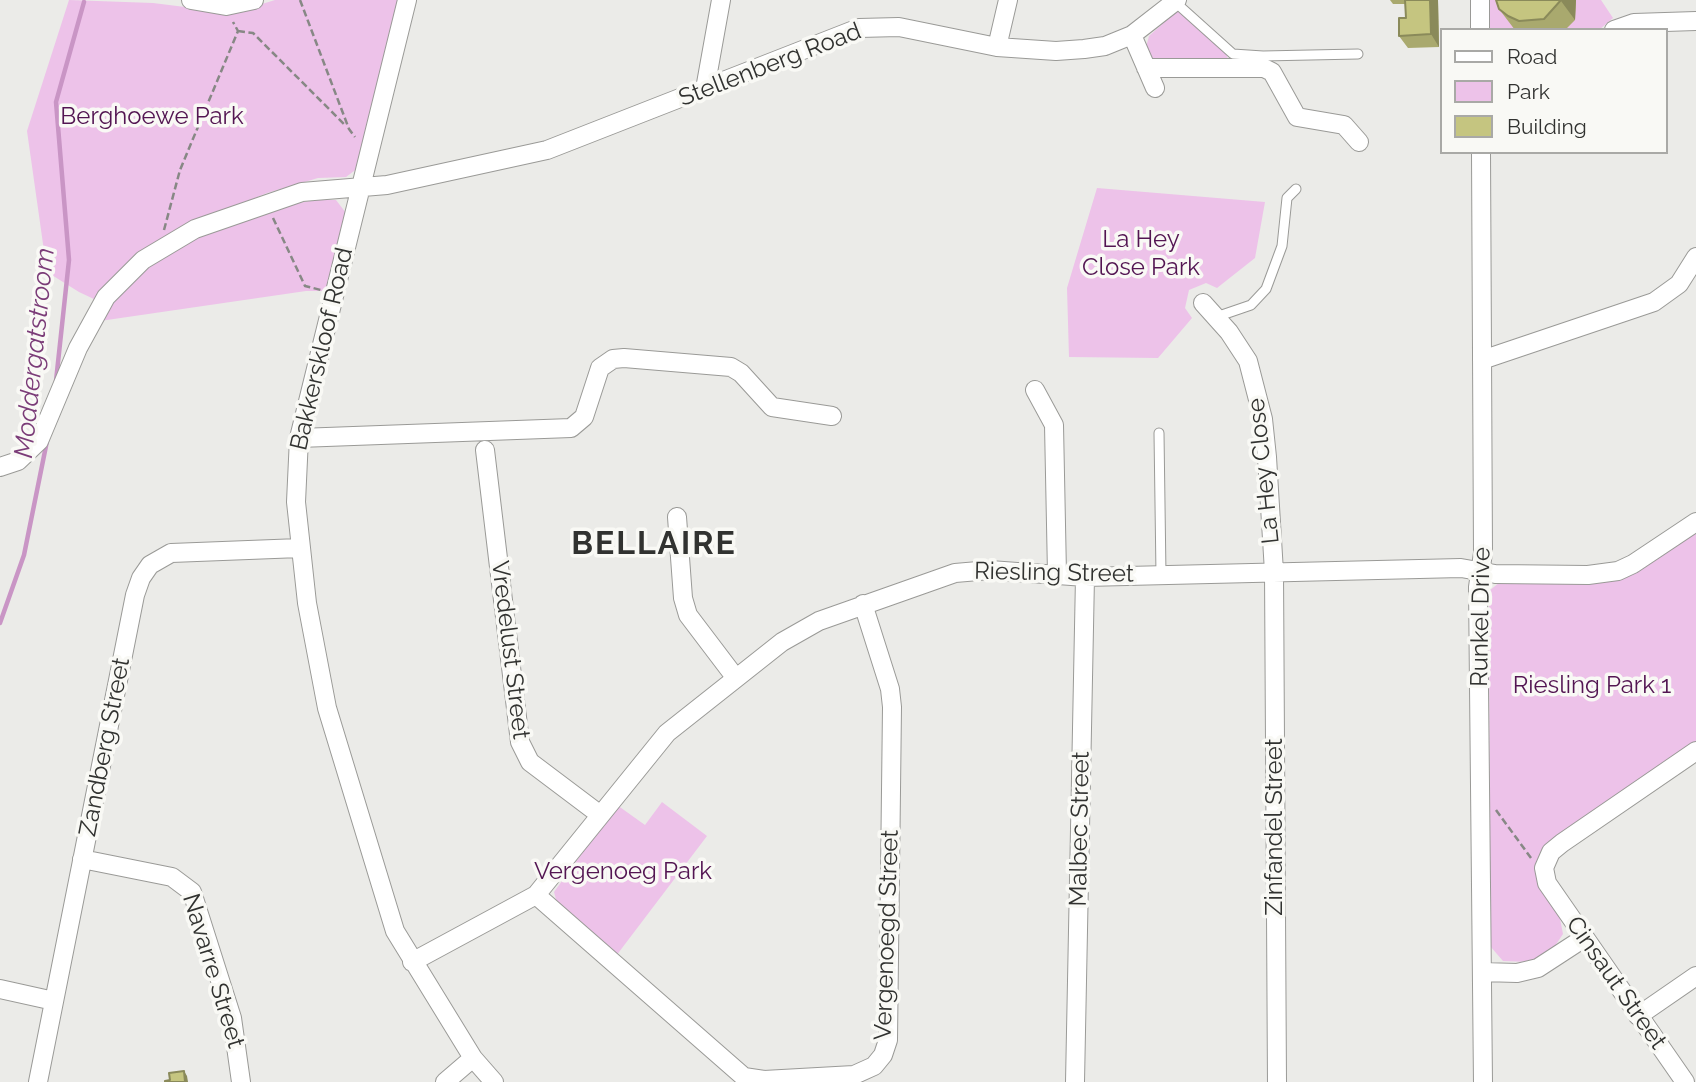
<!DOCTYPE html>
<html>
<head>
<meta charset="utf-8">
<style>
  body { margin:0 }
  #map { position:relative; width:1696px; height:1082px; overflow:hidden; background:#ebebe8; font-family:Raleway,sans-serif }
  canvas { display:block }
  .legend { position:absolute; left:1440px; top:28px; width:228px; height:126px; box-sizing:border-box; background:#f9f9f5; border:2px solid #a9a9a6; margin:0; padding:9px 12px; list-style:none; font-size:21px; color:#313230 }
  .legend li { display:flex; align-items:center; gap:14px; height:35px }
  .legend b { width:35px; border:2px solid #a9a9a6 }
</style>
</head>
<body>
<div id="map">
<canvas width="1696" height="1082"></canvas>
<ul class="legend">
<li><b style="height:9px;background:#fff"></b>Road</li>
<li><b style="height:19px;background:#edc2e9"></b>Park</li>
<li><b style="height:19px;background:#c5c580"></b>Building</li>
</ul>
</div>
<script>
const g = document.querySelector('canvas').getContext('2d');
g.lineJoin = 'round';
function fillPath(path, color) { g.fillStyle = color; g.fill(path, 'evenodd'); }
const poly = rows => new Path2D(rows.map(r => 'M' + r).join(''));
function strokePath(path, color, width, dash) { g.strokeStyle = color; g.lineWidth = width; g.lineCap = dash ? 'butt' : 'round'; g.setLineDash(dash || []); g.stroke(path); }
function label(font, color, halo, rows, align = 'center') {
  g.font = font + ' Raleway,sans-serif'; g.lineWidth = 7; g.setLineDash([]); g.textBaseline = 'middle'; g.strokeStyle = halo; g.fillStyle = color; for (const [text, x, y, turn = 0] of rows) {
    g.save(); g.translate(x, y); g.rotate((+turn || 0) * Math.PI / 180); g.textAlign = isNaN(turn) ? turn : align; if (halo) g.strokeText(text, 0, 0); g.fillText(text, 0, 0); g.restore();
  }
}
fillPath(poly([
  [69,0,153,3,233,13,275,0,402,0,358,168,346,177,318,178,267,193,193,224,134,257,112,278,96,300,79,292,47,272,27,131],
  [1487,0,1601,0,1613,18,1599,30,1487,30],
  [1178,10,1226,54,1230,63,1153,61,1150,57,1146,47,1149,36],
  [1097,188,1265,202,1255,258,1217,288,1206,283,1189,290,1185,308,1192,318,1158,358,1069,357,1067,288],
  [314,200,336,200,346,213,328,291,306,291,100,321,129,281,181,243,285,206],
  [1696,533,1696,741,1546,847,1563,934,1555,946,1530,962,1503,961,1490,946,1489,591,1500,582,1605,582,1619,579,1639,571],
  [662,802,707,836,616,956,557,903,554,892,617,805,645,825]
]), '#edc2e9');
strokePath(poly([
  [56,381,69,260,56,102,84,2],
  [0,623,24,555,47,441]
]), '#c995c5', 4.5);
const service = poly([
  [1175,2,1233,54,1263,56,1358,54],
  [1216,317,1251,305,1266,289,1282,246,1287,198,1296,189],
  [1159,433,1161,575]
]);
const minor = poly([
  [191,0,226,6,254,0],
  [407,0,299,438,296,502,307,603,327,708,395,931,473,1058,494,1082],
  [1480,0,1480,30],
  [1614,30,1634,23,1696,21],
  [1132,35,1155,88],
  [997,47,1008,0],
  [1146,68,1264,68,1272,72,1297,117,1344,125,1359,142],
  [705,89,721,0],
  [1481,152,1483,553,1478,587,1483,1082],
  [1203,303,1229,332,1248,361,1263,419,1267,457,1274,572,1277,1082],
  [1482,360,1654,302,1679,284,1696,257],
  [1035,390,1054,425,1057,574],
  [299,438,571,428,584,417,600,368,613,359,624,358,731,367,741,373,772,407,832,416],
  [485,450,520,742,530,762,599,814],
  [0,467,18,461,39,441,78,348,106,297,143,260,195,229,302,192,387,185,547,150,859,28,899,27,997,47,1056,51,1084,49,1105,46,1132,35,1177,0],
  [677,517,683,598,688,615,735,677],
  [82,859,172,877,192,892,232,1018,241,1082],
  [536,895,744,1077,764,1080,854,1075,874,1066,883,1055,888,1040,892,707,890,689,863,604],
  [412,962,536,895,667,733,782,642,819,621,955,573,990,570,1085,577,1461,568,1495,574,1588,575,1618,571,1633,564,1696,522],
  [1482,972,1517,973,1538,968,1584,938],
  [0,989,54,1001],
  [1638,1016,1696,976],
  [38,1082,135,595,141,578,150,565,171,553,300,548],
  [445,1082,473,1058],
  [1075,1082,1085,577],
  [1685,1082,1547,883,1544,868,1551,852,1562,843,1696,751]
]);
strokePath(service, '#9a9a97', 11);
strokePath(minor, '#9a9a97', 20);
strokePath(poly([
  [300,0,349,129,355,137],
  [238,31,253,33,346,126],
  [273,218,305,286,321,290],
  [164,230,180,170,238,31,233,22],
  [1496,810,1531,858]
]), '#878885', 2.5, [7, 3.5]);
strokePath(service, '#fff', 9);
strokePath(minor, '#fff', 18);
fillPath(poly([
  [1390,0,1438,0,1439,47,1408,48,1399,36,1406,18,1405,4,1393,4],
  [1496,0,1576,0,1575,20,1565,30,1515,30,1499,9]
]), '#a9a96e');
fillPath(poly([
  [1430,0,1438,0,1439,47,1431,34],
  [1561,0,1576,0,1575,20,1561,1],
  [184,1071,187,1076,188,1082,185,1082]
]), '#8a8a5a');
const building = poly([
  [1405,0,1430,0,1431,34,1399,36,1399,18,1406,18,1405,0],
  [1496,0,1561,0,1544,19,1519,21,1508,16,1499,9,1496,0],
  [184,1071,185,1082,165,1082,165,1081,170,1080,169,1073,184,1071]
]);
fillPath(building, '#c5c580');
strokePath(building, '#8a8a5a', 2);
label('24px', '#313230', '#f9f9f5', [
  ["Stellenberg Road",770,65,-21],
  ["Bakkerskloof Road",322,349,-77],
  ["La Hey Close",1264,471,-96],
  ["Riesling Street",1054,573,1],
  ["Runkel Drive",1481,617,-89],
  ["Vredelust Street",510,650,83],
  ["Zandberg Street",105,747,-79],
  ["Zinfandel Street",1275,827,-90],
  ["Malbec Street",1080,829,-89],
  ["Vergenoegd Street",887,935,-88],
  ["Navarre Street",213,971,73],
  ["Cinsaut Street",1616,983,55]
]);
label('24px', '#531552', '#f9f9f5', [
  ["Berghoewe Park",152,117],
  ["La Hey",1141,240],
  ["Close Park",1141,268],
  ["Riesling Park 1",1592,686],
  ["Vergenoeg Park",623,872]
]);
label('italic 26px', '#7b3c78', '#f9f9f5', [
  ["Moddergatstroom",35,353,-84]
]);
g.letterSpacing = '2px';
label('bold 32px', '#313230', '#f9f9f5', [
  ["BELLAIRE",654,544]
]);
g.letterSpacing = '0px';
</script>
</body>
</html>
